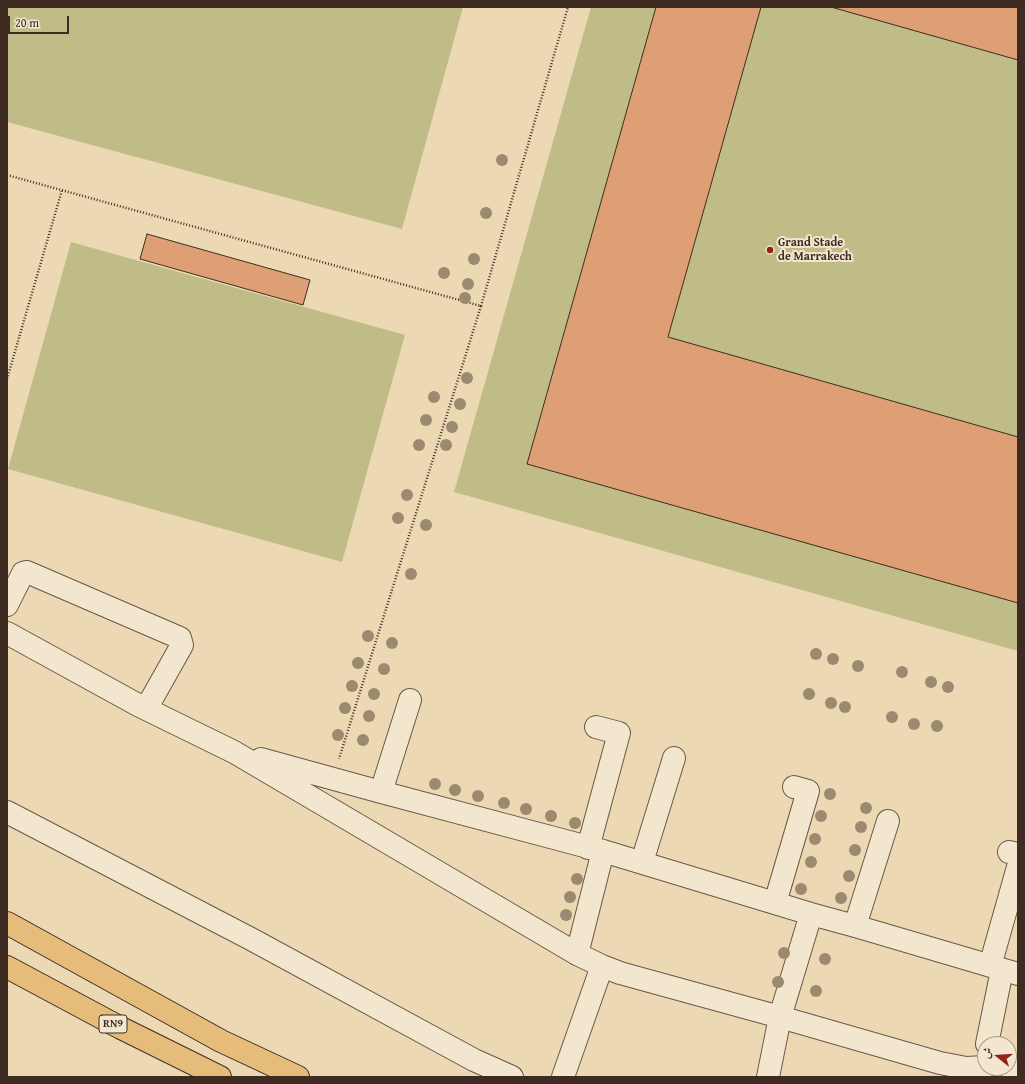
<!DOCTYPE html>
<html>
<head>
<meta charset="utf-8">
<style>
  body { margin:0 }
  #map { position:relative; width:1025px; height:1084px; overflow:hidden; background:#ecd9b4; font-family:"Gentium Book Plus",Amiri,serif }
  canvas { display:block }
  .frame { position:absolute; inset:0; border:8px solid #3e2c23; pointer-events:none }
  .north { position:absolute; left:977px; top:1036px; width:40px; height:40px; box-sizing:border-box; background:#f3e6ce; border:1px solid #ab9c8a; border-radius:50%; rotate:287deg; font-size:11px; font-weight:700; line-height:16px; text-align:center; color:#3e2c23 }
  .north::after { content:''; display:block; margin:auto; width:14px; height:18px; background:#8f2418; clip-path:polygon(50% 0,100% 100%,50% 72%,0 100%) }
  .scale { position:absolute; left:8px; top:16px; width:61px; height:18px; box-sizing:border-box; border:2px solid #3e2c23; border-top:0; padding-left:5px; font-size:12px; line-height:14px; white-space:nowrap; color:#3e2c23; -webkit-text-stroke:3px #f3e6ce; paint-order:stroke }
</style>
</head>
<body>
<div id="map">
<canvas width="1025" height="1084"></canvas>
<div class="frame"></div>
<div class="north">ش</div>
<div class="scale">20 m</div>
</div>
<script>
const g = document.querySelector('canvas').getContext('2d');
g.lineJoin = 'round';
function fillPath(path, color) { g.fillStyle = color; g.fill(path, 'evenodd'); }
const poly = rows => new Path2D(rows.map(r => 'M' + r).join(''));
function strokePath(path, color, width, dash) { g.strokeStyle = color; g.lineWidth = width; g.lineCap = dash ? 'butt' : 'round'; g.setLineDash(dash || []); g.stroke(path); }
function label(font, color, halo, rows, align = 'center') {
  g.font = font + ' "Gentium Book Plus",serif'; g.lineWidth = 4; g.setLineDash([]); g.textBaseline = 'middle'; g.strokeStyle = halo; g.fillStyle = color; for (const [text, x, y, turn = 0] of rows) {
    g.save(); g.translate(x, y); g.rotate((+turn || 0) * Math.PI / 180); g.textAlign = isNaN(turn) ? turn : align; if (halo) g.strokeText(text, 0, 0); g.fillText(text, 0, 0); g.restore();
  }
}
fillPath(poly([
  [7,7,463,7,402,229,7,122],
  [591,7,1018,7,1018,651,454,492],
  [71,242,405,335,342,562,8,469]
]), '#c0bc87');
const building = poly([
  [656,7,761,7,668,337,1018,437,1018,603,527,464,656,7],
  [831,7,1018,7,1018,60,831,7],
  [147,234,310,280,303,305,140,259,147,234]
]);
fillPath(building, '#de9f75');
strokePath(building, '#3e2c23', 1);
const minor = poly([
  [7,605,23,573,27,572,180,638,182,645,146,709],
  [7,633,138,705,234,752,577,954,602,966,620,973,780,1017,940,1063,966,1068,985,1067],
  [261,759,381,792,603,851,811,914,855,926,1018,974],
  [381,792,410,700],
  [7,812,251,939,474,1060,512,1077],
  [588,848,619,733,596,727],
  [1009,852,1018,854],
  [642,862,674,758],
  [775,903,808,791,794,787],
  [855,926,888,821],
  [577,954,603,851],
  [990,966,1018,867],
  [987,1044,1002,970],
  [1009,1067,1018,1068],
  [563,1077,602,966],
  [768,1077,780,1017,811,914]
]);
const highway = poly([
  [7,923,221,1041,298,1077],
  [7,967,121,1028,220,1077]
]);
strokePath(minor, '#6a5747', 24);
strokePath(highway, '#3e2c23', 24);
strokePath(poly([
  [7,175,481,306,339,759],
  [481,306,568,7],
  [7,379,62,190]
]), '#3e2c23', 2.5, [1, 2]);
strokePath(minor, '#f3e6ce', 22);
strokePath(highway, '#e6bc7a', 22);
g.fillStyle = '#9b8a6f';
for (const [x, y] of [
  [502,160],
  [486,213],
  [474,259],
  [444,273],
  [468,284],
  [465,298],
  [467,378],
  [434,397],
  [460,404],
  [426,420],
  [452,427],
  [419,445],
  [446,445],
  [407,495],
  [398,518],
  [426,525],
  [411,574],
  [368,636],
  [392,643],
  [816,654],
  [833,659],
  [358,663],
  [858,666],
  [384,669],
  [902,672],
  [931,682],
  [352,686],
  [948,687],
  [374,694],
  [809,694],
  [831,703],
  [845,707],
  [345,708],
  [369,716],
  [892,717],
  [914,724],
  [937,726],
  [338,735],
  [363,740],
  [435,784],
  [455,790],
  [830,794],
  [478,796],
  [504,803],
  [866,808],
  [526,809],
  [551,816],
  [821,816],
  [575,823],
  [861,827],
  [815,839],
  [855,850],
  [811,862],
  [849,876],
  [577,879],
  [801,889],
  [570,897],
  [841,898],
  [566,915],
  [784,953],
  [825,959],
  [778,982],
  [816,991]
]) { g.beginPath(); g.arc(x, y, 6, 0, 2 * Math.PI); g.fill(); }
for (const [x, y, r, color] of [
  [770,250,4,"#8f2418"]
]) { const dot = new Path2D(); dot.arc(x, y, r, 0, 2 * Math.PI); g.fillStyle = color; g.fill(dot); strokePath(dot, '#f3e6ce', 1.5); }
for (const [x, y, w] of [
  [113,1024,28]
]) { const box = new Path2D(); box.roundRect(x - w / 2, y - 9, w, 18, 3); g.fillStyle = '#f3e6ce'; g.fill(box); strokePath(box, '#3e2c23', 1); }
label('bold 11px', '#3e2c23', null, [
  ["RN9",113,1024]
]);
label('bold 12px', '#3e2c23', '#f3e6ce', [
  ["Grand Stade",778,243],
  ["de Marrakech",778,257]
], 'left');
</script>
</body>
</html>
